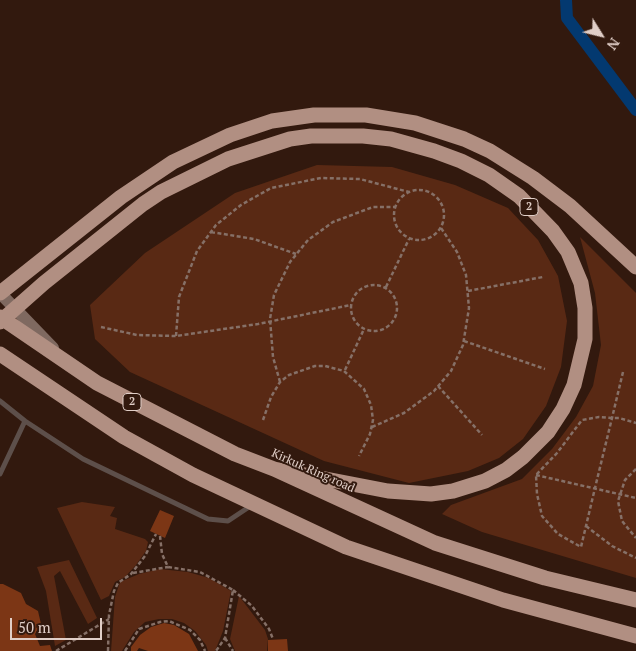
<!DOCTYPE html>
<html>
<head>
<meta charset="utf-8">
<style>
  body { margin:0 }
  #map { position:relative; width:636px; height:651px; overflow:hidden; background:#32190e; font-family:"PT Serif",serif }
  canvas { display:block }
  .north { position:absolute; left:576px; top:10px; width:50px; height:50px; -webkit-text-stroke:4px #32190e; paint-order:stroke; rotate:126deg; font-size:14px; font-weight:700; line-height:20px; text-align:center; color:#e0cec7 }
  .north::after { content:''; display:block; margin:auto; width:18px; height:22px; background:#e0cec7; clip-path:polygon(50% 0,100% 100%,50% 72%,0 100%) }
  .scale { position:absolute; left:10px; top:618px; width:92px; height:22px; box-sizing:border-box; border:2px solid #e0cec7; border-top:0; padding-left:6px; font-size:15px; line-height:18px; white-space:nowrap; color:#e0cec7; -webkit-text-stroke:4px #32190e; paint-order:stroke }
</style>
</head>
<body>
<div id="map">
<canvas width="636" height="651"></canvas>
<div class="north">N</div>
<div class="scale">50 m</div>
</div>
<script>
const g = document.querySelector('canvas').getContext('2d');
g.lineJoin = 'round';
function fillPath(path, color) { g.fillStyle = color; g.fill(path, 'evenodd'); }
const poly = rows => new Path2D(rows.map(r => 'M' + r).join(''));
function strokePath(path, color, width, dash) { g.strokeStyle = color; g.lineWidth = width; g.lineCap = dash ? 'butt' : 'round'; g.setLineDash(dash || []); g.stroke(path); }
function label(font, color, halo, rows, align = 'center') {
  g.font = font + ' "PT Serif",serif'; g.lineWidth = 4; g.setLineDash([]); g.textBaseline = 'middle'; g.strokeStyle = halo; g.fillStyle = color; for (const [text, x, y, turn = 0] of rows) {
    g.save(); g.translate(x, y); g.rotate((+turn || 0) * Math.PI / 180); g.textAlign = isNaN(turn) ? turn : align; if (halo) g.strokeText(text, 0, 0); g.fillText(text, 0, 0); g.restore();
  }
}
fillPath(poly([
  [317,165,392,167,455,185,508,208,538,240,558,276,567,321,561,367,546,406,523,439,499,458,468,471,409,483,324,461,130,372,95,339,90,305,145,253,235,193],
  [580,237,636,293,636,578,482,532,442,514,451,505,522,479,552,449,576,417,593,386,601,345,595,293],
  [82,502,115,507,110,516,117,518,115,529,145,539,148,542,146,551,136,565,125,577,115,582,109,596,101,600,57,508],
  [69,560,97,618,88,624,60,571,54,576,66,640,55,646,46,591,37,567],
  [160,569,188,572,209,578,231,591,223,631,215,651,208,651,206,645,195,631,184,623,172,619,159,619,145,622,134,632,122,651,111,651,115,597,120,582,139,574],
  [239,596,265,630,268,639,267,651,235,651,230,639]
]), '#592914');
strokePath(poly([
  [566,0,567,18,636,110]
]), '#033970', 12);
fillPath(poly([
  [160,510,174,516,165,538,150,531],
  [0,584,3,584,21,593,26,604,38,611,41,624,35,634,40,646,50,645,52,651,0,651],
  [164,623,174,625,189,634,198,651,148,651,139,648,137,651,131,651,131,647,140,635,151,627],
  [287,639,288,651,268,651,268,640]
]), '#7c3615');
strokePath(poly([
  '394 215a25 25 0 1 1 50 0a25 25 0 1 1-50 0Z',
  [211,232,254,239,296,254],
  '351 308a23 23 0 1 1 46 0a23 23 0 1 1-46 0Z',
  [386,287,409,239],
  [468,291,543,277],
  [101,327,137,335,176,336,258,324,351,305],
  [176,336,179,297,197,251,216,225,241,205,271,188,321,178,360,179,409,192],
  [464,341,545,369],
  [345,370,364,329],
  [623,372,612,418,595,488,581,547,558,534,542,516,537,494,536,475,557,453,582,420,599,417,612,418,619,418,636,423],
  [280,382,273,357,270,319,274,295,290,262,308,240,333,222,373,207,395,207],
  [438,386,482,435],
  [263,420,271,397,280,382,289,375,315,366,325,366,344,371,364,389,371,405,373,420,370,434,359,456],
  [372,427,404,413,434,391,451,371,463,345,469,308,466,275,457,252,441,228],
  [636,469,625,480,618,501,622,521,636,538],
  [536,475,636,498],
  [586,526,612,546,636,558],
  [160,536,162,554,168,567,200,572,233,590,225,638,216,651],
  [133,573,168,567],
  [233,590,252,606,269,629,273,639],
  [225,638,233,651],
  [56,651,109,619],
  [108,651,109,615,114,591,118,583,131,574,145,556,156,534],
  [125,651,139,629,160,622,169,621,190,630,200,640,205,651]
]), '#867067', 2.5, [4, 2.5]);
strokePath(poly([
  [0,401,25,421,83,459,208,519,228,521,252,505],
  [0,474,25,421]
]), '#5d4f4a', 5);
strokePath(poly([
  [0,293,53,348]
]), '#7f6960', 12);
strokePath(poly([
  [0,293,121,197,173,162,230,135,272,121,314,115,366,115,415,123,464,139,490,151,533,178,570,206,636,267],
  [0,317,97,383,235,454,274,469,435,543,545,578,636,600],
  [0,322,44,283,143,204,161,192,228,159,290,139,311,136,363,136,391,139,434,151,461,161,489,175,519,196,553,231,568,252,581,283,585,308,585,339,574,385,563,409,548,432,523,457,506,470,485,481,453,491,431,494,388,491,274,469],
  [0,354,124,437,193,475,346,547,503,600,636,636]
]), '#b18f82', 15);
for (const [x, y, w] of [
  [529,207,18],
  [132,402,18]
]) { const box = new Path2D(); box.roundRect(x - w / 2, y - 8.5, w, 17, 4); g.fillStyle = '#32190e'; g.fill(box); strokePath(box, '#e0cec7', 1); }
label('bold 11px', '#e0cec7', null, [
  ["2",529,207],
  ["2",132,402]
]);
label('12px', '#e0cec7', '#32190e', [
  ["Kirkuk Ring road",313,471,24]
]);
</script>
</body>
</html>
